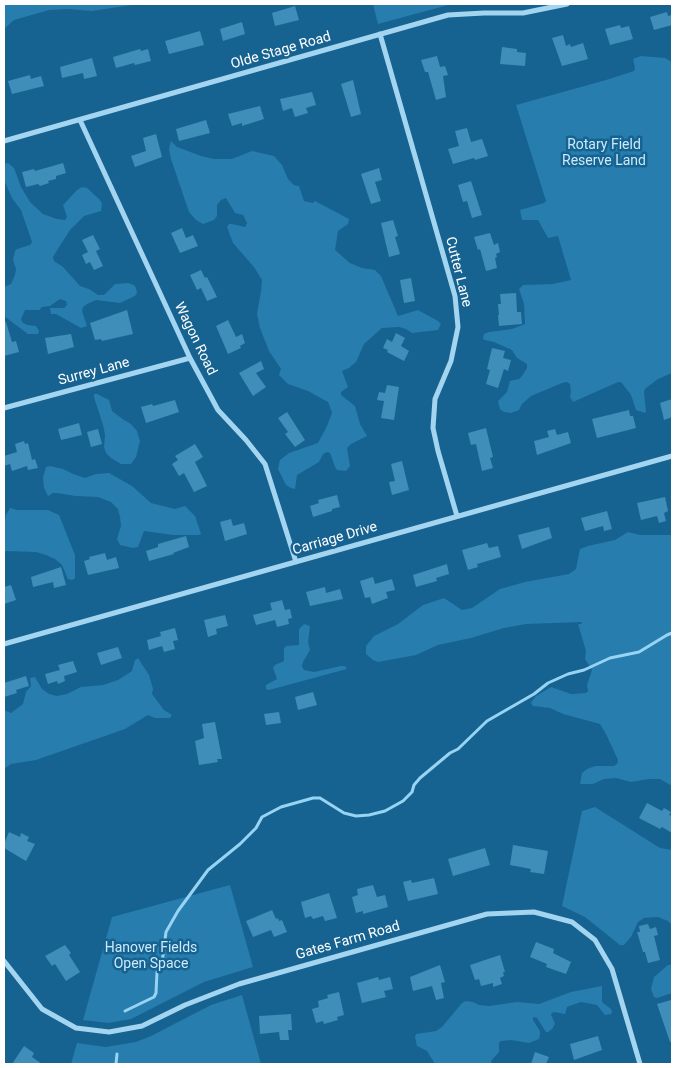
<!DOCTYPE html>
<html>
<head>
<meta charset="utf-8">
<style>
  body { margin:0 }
  #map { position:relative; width:676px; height:1068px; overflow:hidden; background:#166391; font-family:Roboto,sans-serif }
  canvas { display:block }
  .frame { position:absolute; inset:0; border:5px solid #fff; pointer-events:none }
</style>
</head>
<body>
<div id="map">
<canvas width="676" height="1068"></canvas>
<div class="frame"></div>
</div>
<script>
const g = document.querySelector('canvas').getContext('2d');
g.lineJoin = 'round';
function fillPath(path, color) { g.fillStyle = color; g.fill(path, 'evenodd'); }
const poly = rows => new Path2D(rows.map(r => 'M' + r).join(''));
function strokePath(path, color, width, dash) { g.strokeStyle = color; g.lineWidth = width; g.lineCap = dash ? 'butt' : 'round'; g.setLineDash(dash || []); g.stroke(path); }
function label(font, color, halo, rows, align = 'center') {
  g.font = font + ' Roboto,sans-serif'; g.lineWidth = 5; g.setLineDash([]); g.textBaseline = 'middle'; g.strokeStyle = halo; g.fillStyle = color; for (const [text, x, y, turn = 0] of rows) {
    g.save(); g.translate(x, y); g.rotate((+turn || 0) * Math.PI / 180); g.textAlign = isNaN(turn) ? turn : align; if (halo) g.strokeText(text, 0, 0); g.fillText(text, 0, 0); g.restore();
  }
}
fillPath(poly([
  [4,4,138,4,92,11,68,9,49,10,14,20,4,29],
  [373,4,452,4,378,24],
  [641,56,665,58,672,62,672,373,658,379,646,388,644,391,646,412,645,413,636,410,631,395,621,382,618,382,573,402,570,397,571,392,570,384,567,382,562,383,531,396,522,404,519,410,511,413,504,412,500,409,498,401,507,392,510,381,519,379,522,376,527,368,527,364,517,358,512,350,494,342,485,340,483,339,484,334,489,332,512,329,525,324,524,304,519,289,523,285,553,284,571,280,558,236,548,238,538,220,522,220,520,210,544,203,546,201,516,105,606,80,634,71,635,68,633,59],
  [171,141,177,147,201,156,214,159,232,159,252,151,274,156,282,165,288,179,294,185,299,186,304,201,313,203,315,201,349,219,348,224,338,231,335,250,350,263,362,268,375,270,381,276,398,316,418,310,438,321,441,324,438,330,412,333,406,329,399,327,382,328,364,344,356,362,349,368,342,371,348,387,341,392,341,395,355,406,360,424,367,436,351,444,347,448,350,466,346,471,337,470,335,467,330,453,327,452,323,454,319,462,297,475,295,489,291,488,286,485,278,469,280,460,289,453,318,443,327,426,332,413,330,407,328,402,308,391,288,384,279,375,281,369,269,351,260,328,257,314,261,291,262,280,254,267,233,243,227,227,229,224,232,224,245,227,247,223,243,215,235,213,226,198,221,200,217,205,217,216,214,220,203,224,196,220,189,212,171,159,169,149],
  [8,163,14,168,21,187,30,202,43,214,57,219,65,220,67,217,63,205,65,203,77,190,82,187,87,188,99,199,102,203,101,211,84,216,70,230,56,252,53,257,54,261,63,267,80,286,89,289,98,295,104,295,115,284,128,283,134,285,136,288,137,293,135,296,120,303,96,300,87,304,83,307,82,311,87,326,81,328,56,314,51,314,50,308,64,308,67,305,66,301,60,299,50,306,42,307,39,310,25,310,21,319,22,322,27,325,36,326,39,331,38,334,28,334,4,316,4,287,11,284,15,275,16,269,13,260,15,251,17,249,30,245,32,242,21,210,12,198,4,180,4,164],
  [94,394,97,394,109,400,112,411,124,420,131,424,137,431,140,441,136,457,131,464,121,464,111,458,106,453,104,447,105,435,103,425,94,397],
  [50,466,63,469,73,474,85,478,96,474,109,473,132,486,151,503,175,509,185,506,195,516,201,534,199,535,173,535,144,531,138,547,133,548,120,545,117,539,121,526,120,517,118,509,111,502,98,497,75,496,57,493,53,493,48,496,44,488,43,478,46,467],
  [10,508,17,510,48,510,59,515,75,555,75,578,72,580,68,579,62,565,55,559,46,555,36,552,4,551,4,525,6,515],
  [628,532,640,535,672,535,672,786,660,779,649,779,631,782,616,778,604,779,593,784,580,784,582,773,587,769,595,766,614,766,617,764,618,760,606,734,600,724,563,714,550,708,533,706,531,703,536,696,551,687,571,694,586,693,588,691,587,685,592,670,585,659,586,651,578,624,582,624,581,622,526,624,504,628,471,638,438,645,416,655,378,662,373,660,366,654,366,646,374,636,398,624,423,605,444,598,462,610,472,608,500,589,525,582,569,574,576,569,580,549,588,546,615,540],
  [304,624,310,626,308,642,310,650,303,662,302,666,304,670,314,672,341,666,345,666,347,669,269,690,266,689,266,685,277,679,273,668,275,665,284,661,284,649,286,646,299,645,299,629],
  [138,658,149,675,153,689,152,694,164,710,172,715,170,718,155,718,148,715,125,729,36,760,11,764,4,769,4,710,11,713,23,704,26,692,31,686,30,678,35,677,42,689,49,694,57,696,67,694,81,687,103,685,118,680,132,671,135,660],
  [595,807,660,848,672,850,672,925,668,921,658,917,644,918,638,922,631,937,624,945,620,945,585,917,562,906,582,811],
  [230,885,253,967,204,982,131,1019,108,1023,83,1020,112,917],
  [668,965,672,965,672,993,657,998,654,997,651,989,654,977],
  [602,986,602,1002,611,1009,612,1012,611,1014,605,1015,597,1005,581,1002,567,1007,565,1014,554,1012,551,1014,555,1024,552,1029,548,1032,546,1032,537,1018,533,1017,533,1020,540,1031,540,1035,539,1039,529,1043,511,1040,501,1041,499,1043,499,1052,491,1061,492,1064,435,1064,427,1051,417,1046,415,1037,416,1034,436,1031,442,1027,462,1003,466,1001,473,1002,479,1005,489,1006,517,1002,539,1004,571,992],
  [242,995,261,1064,71,1064,77,1043,106,1047,136,1042,151,1036,211,1005]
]), '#267dae');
strokePath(poly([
  [125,1011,154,997,156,993,157,972,162,963,166,932,178,911,208,870,240,844,256,828,262,817,281,807,313,798,320,798,344,813,356,816,369,815,385,811,403,801,412,792,414,785,420,778,450,753,458,749,487,721,534,694,548,683,568,674,584,670,610,658,639,652,667,635,672,633],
  [116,1064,117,1054]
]), '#97d3f3', 3);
fillPath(poly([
  [295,6,299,20,275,26,272,13],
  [667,12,668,16,672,15,672,25,654,30,650,17],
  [242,22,245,34,223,41,220,29],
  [620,25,621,28,629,26,633,39,610,45,605,29],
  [200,31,204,45,169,54,165,41],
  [563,35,566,46,570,44,571,47,583,43,588,59,562,66,552,38],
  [502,47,517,49,517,52,526,53,525,66,500,64],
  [140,49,141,51,148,49,151,61,135,65,134,63,116,68,113,57],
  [437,56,440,67,445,66,448,75,443,76,446,97,436,100,428,72,425,72,421,60],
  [92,58,97,76,84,79,83,73,62,78,60,67],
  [30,75,31,79,41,76,44,86,12,94,8,81],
  [353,80,361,114,351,117,341,84],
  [312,92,316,105,306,108,308,113,295,117,292,108,283,111,280,99],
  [260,106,264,119,242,126,242,123,232,126,228,114],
  [206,120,210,133,179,141,176,129],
  [467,128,471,142,482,139,488,156,475,160,474,158,453,164,448,149,459,146,455,131],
  [156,134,162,157,135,167,131,156,146,151,143,138],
  [63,163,66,173,56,176,56,179,48,181,49,183,40,186,38,184,26,187,22,172,34,169,35,171],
  [379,168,382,180,375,182,381,201,371,204,361,174],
  [471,181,482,215,472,218,467,201,463,202,458,185],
  [393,220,398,236,395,237,400,254,389,257,381,223],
  [182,228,186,238,193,235,198,246,180,253,171,233],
  [490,233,494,245,498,243,500,252,496,254,497,257,495,258,497,268,486,271,480,249,478,250,474,237],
  [93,235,100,249,96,251,103,266,94,270,90,262,86,264,82,255,88,252,82,240],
  [201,270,205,278,207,277,217,297,207,301,201,288,197,290,190,275],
  [411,278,415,301,404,303,400,280],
  [516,293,517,312,521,312,522,324,499,326,498,315,499,315,498,304,501,304,500,294],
  [127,310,133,334,102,341,101,339,95,340,90,323],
  [228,320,236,337,242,334,245,343,240,346,241,348,228,354,216,326],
  [4,322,6,322,12,342,16,341,19,352,4,356],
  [396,333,405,338,401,346,409,351,404,361,387,352,388,350,383,348,387,339,392,342],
  [71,334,74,347,48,354,45,338],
  [492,348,505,351,503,358,511,360,508,371,504,369,498,388,486,384,490,370,487,369],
  [261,361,264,369,256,373,266,387,253,396,239,373],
  [387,385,399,387,394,420,381,418,384,401,377,400,379,392,385,393],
  [672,399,672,417,664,420,660,403],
  [175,400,179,412,146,423,141,407,152,404,153,406],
  [629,410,630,416,633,416,636,428,597,438,592,419],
  [287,412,305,440,295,447,285,434,288,432,278,418],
  [79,423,82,435,61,440,58,429],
  [486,428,493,457,490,458,493,468,482,471,476,444,471,445,468,433],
  [98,429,102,444,91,447,87,432],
  [555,429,557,435,568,432,571,443,537,455,534,441,549,437,547,431],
  [24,441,25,444,28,443,32,460,35,459,38,468,28,470,27,466,12,471,10,464,4,466,4,456,17,452,15,444],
  [195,444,203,457,195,462,207,486,194,492,184,473,179,476,172,464,178,460,175,456],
  [402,461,409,490,392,495,389,482,395,481,391,464],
  [337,495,340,507,332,509,332,511,313,517,310,506,319,503,318,500],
  [665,497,668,511,664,513,666,521,659,523,657,516,641,520,637,503],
  [607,511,612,529,604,531,603,526,585,531,581,518],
  [231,519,233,526,244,523,247,534,225,541,220,522],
  [549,527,552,538,522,549,518,535],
  [186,536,189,547,173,553,174,554,149,561,146,551,158,547,158,544],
  [487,543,489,548,498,546,501,557,477,564,478,567,468,570,462,550],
  [105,553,107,560,116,557,119,568,88,575,84,561,90,559,89,557],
  [447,564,449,574,436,578,437,581,416,587,413,575],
  [61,567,66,585,54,588,53,582,33,587,31,577],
  [373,577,375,584,392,579,395,590,386,592,388,598,372,604,370,597,365,598,360,581],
  [11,585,16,600,4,604,4,587],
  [325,587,326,593,340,589,343,599,310,606,306,592],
  [282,600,285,610,290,609,292,618,288,619,289,624,277,627,275,620,256,625,253,615,272,610,270,603],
  [225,615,228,626,216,629,217,634,208,637,204,620],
  [175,628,178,640,173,641,175,649,164,652,162,646,149,650,147,640,161,636,160,632],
  [118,647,122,658,101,665,97,653],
  [73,661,77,672,64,676,65,681,58,684,57,681,48,684,45,674,60,670,58,665],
  [26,676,29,686,16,690,17,693,4,697,4,683],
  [313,692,317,705,298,710,295,697],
  [279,712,281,723,266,725,264,714],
  [215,722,222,759,217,759,218,762,199,765,195,741,204,738,202,724],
  [647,803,662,811,664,808,671,812,669,815,672,816,672,833,662,827,660,829,639,818],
  [9,832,20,837,21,833,29,837,27,841,35,844,26,861,4,848,4,844],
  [513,845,548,851,544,874,530,872,531,869,510,865],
  [485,848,490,865,453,876,448,859],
  [434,878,438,894,408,901,403,882,411,880,412,883],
  [373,885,377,897,385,895,388,907,363,914,363,911,356,913,352,897,358,895,357,889],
  [329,893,337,918,325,921,323,916,313,919,311,916,305,918,301,902],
  [272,910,276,919,278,918,279,921,282,920,287,932,274,937,271,930,253,937,246,921],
  [648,924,650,929,656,927,658,935,654,936,660,960,648,963,645,952,643,952,637,932,640,932,639,926],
  [536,942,554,949,553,953,571,962,566,974,546,967,547,964,530,957],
  [65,945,71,953,69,955,80,972,66,981,55,964,52,966,45,956],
  [500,955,505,972,503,972,504,976,500,978,502,984,493,987,493,983,481,986,479,979,475,980,470,965],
  [440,965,445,982,441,983,444,998,436,1000,432,986,413,991,410,977],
  [378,977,379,980,390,977,393,989,384,991,386,997,362,1003,357,983],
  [339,992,344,1015,337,1017,338,1020,324,1024,323,1021,316,1023,312,1009,319,1007,318,1001,328,998,327,995],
  [671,1000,672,1041,670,1042,657,1004],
  [291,1014,292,1030,288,1030,289,1040,280,1040,279,1032,260,1034,259,1016],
  [598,1036,602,1050,574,1060,570,1044],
  [24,1046,34,1053,32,1057,42,1064,12,1064],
  [535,1052,549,1057,546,1064,531,1064]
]), '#3f8db9');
strokePath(poly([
  [380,34,455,296,458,327,451,361,435,399,433,428,438,451,457,516],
  [80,120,190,358,218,410,246,440,265,464,296,562],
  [4,141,448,15,484,13,523,13,567,4],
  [4,408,190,358],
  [4,644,672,456],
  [4,961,42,1009,76,1028,109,1032,142,1026,185,1005,239,984,487,914,534,912,572,922,595,940,612,969,640,1064]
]), '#a4d5f0', 5);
label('14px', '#fff', '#166391', [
  ["Olde Stage Road",281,51,-16],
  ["Cutter Lane",458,272,76],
  ["Wagon Road",195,339,64],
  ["Surrey Lane",94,372,-15],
  ["Carriage Drive",335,539,-16],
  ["Gates Farm Road",348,941,-16]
]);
label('14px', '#cbeafb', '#166391', [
  ["Rotary Field",604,145],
  ["Reserve Land",604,161],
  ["Hanover Fields",151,948],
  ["Open Space",151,964]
]);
</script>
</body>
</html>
